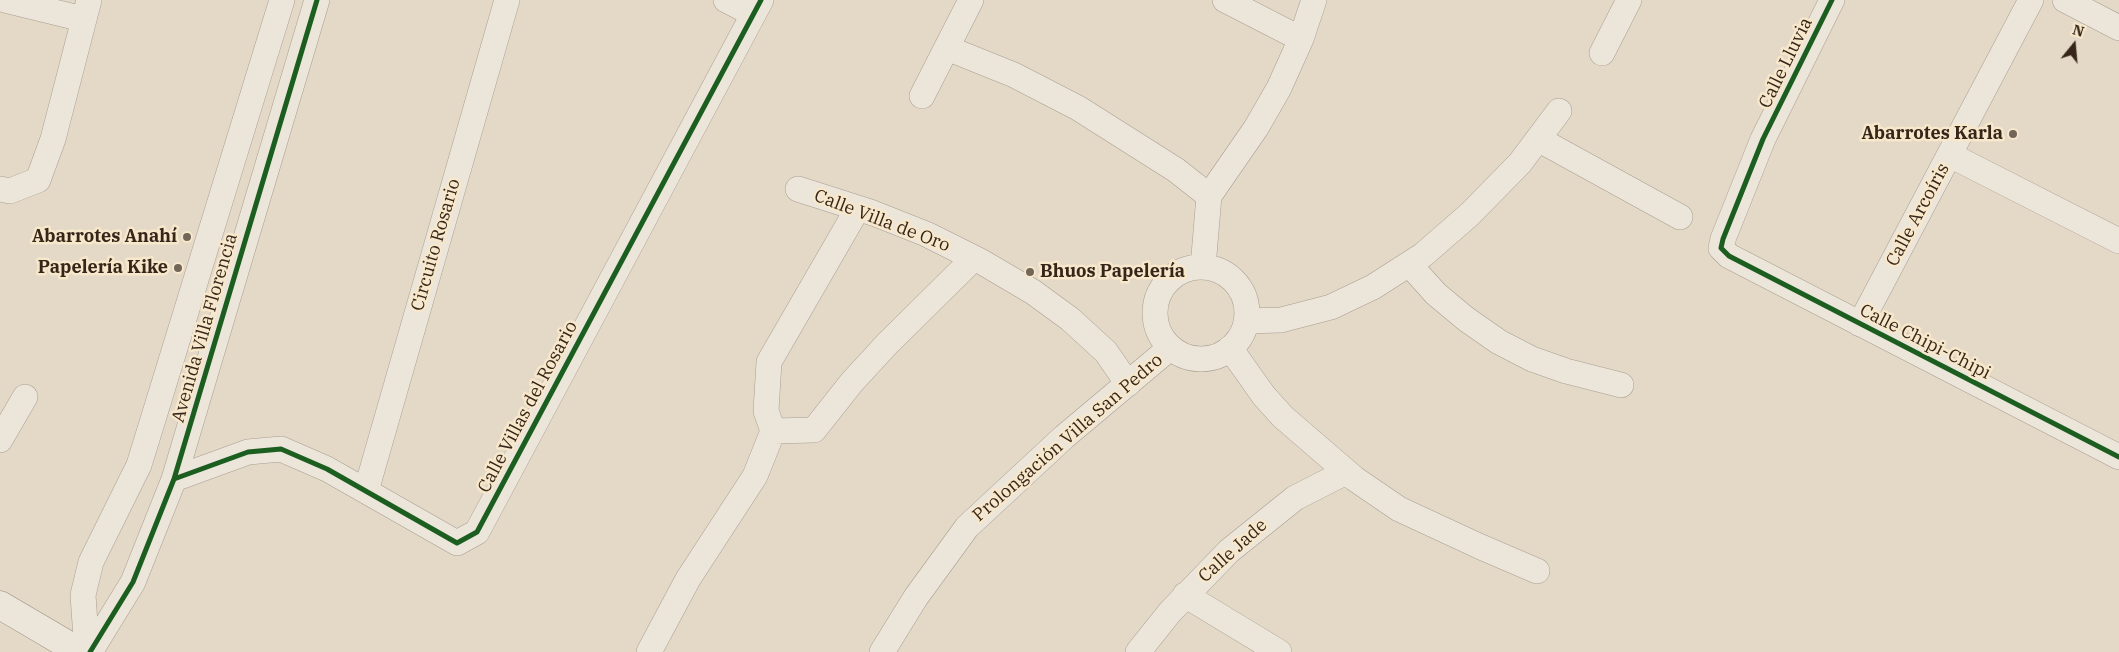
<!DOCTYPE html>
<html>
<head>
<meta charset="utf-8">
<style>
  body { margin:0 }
  #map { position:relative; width:2119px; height:652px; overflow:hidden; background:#e4d9c7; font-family:"IBM Plex Serif",serif }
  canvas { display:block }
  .north { position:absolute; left:2049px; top:20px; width:50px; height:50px; -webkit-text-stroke:4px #f7e7cb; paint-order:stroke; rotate:17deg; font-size:14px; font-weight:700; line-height:20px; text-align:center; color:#36261a }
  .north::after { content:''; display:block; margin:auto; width:18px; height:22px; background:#36261a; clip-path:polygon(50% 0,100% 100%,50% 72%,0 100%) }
</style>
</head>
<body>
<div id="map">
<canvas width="2119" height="652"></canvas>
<div class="north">N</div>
</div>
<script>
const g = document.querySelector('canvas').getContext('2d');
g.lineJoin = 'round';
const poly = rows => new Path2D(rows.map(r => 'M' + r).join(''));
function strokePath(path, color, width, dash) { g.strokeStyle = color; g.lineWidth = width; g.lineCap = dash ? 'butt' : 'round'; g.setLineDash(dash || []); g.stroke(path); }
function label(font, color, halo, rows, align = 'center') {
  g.font = font + ' "IBM Plex Serif",serif'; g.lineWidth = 5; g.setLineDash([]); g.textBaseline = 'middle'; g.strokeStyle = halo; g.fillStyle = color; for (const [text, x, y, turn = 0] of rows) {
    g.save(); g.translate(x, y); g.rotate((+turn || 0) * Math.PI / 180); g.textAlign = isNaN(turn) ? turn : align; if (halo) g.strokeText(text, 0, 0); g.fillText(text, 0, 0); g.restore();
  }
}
const street = poly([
  [5,0,83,19],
  [726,0,753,14],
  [1225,0,1301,39],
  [1832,0,1763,139,1723,239,1721,248,1729,256,2119,457],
  [2065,0,2119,28],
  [947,48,1014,75,1078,108,1176,170,1209,196],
  [1602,53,1629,0],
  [922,96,971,0],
  [1538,139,1680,217],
  [1950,155,2119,241],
  [0,189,10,191,38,180,53,139,89,0],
  [798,189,873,213,926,234,982,262,1033,292,1070,319,1106,352,1128,384],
  [1409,264,1436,294,1466,319,1499,342,1532,359,1566,371,1621,385],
  [1203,267,1209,196,1256,128,1279,88,1301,39,1314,0],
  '1155 313a46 46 0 1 1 92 0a46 46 0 1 1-92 0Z',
  [1246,321,1281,320,1331,307,1373,287,1423,255,1470,214,1520,163,1559,111],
  [1860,324,2031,0],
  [1230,348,1264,396,1283,417,1355,479,1399,509,1481,547,1537,571],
  [773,431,766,411,769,362,858,208],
  [0,440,25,397],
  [174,479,248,452,281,449,327,469,457,543,477,532,761,0],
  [366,491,507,0],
  [1185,595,1279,652],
  [87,652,83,595,91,562,139,465,282,0],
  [90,652,133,582,174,479,317,0],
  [649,652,688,579,755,476,773,431,814,430,852,382,887,344,974,258],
  [882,652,916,597,967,527,1064,437,1170,348],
  [1138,652,1170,612,1229,551,1295,498,1346,472]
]);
const secondary = poly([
  [0,605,80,652]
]);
strokePath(street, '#a89e91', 26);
strokePath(secondary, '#988d81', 29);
strokePath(street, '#ece5da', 25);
strokePath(secondary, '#ece5da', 28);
strokePath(poly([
  [1832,0,1763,139,1723,239,1721,248,1729,256,2119,457],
  [174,479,248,452,281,449,327,469,457,543,477,532,761,0],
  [90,652,133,582,174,479,317,0]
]), '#1b5e20', 5);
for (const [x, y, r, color] of [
  [2013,134,5,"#736557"],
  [187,237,5,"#736557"],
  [178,268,5,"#736557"],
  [1030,272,5,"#736557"]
]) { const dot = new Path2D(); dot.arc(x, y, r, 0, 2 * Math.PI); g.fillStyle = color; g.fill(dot); strokePath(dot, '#f7e7cb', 2); }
label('18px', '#36261a', '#f7e7cb', [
  ["Calle Lluvia",1786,63,-64],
  ["Calle Arcoíris",1918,215,-62],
  ["Calle Villa de Oro",882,221,21],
  ["Circuito Rosario",436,245,-74],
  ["Avenida Villa Florencia",205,328,-74],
  ["Calle Chipi-Chipi",1925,342,27],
  ["Calle Villas del Rosario",528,407,-62],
  ["Prolongación Villa San Pedro",1068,438,-41],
  ["Calle Jade",1233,551,-42]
]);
label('bold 18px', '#36261a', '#f7e7cb', [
  ["Abarrotes Karla",2003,134],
  ["Abarrotes Anahí",177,237],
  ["Papelería Kike",168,268],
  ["Bhuos Papelería",1040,272,"left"]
], 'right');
</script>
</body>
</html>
